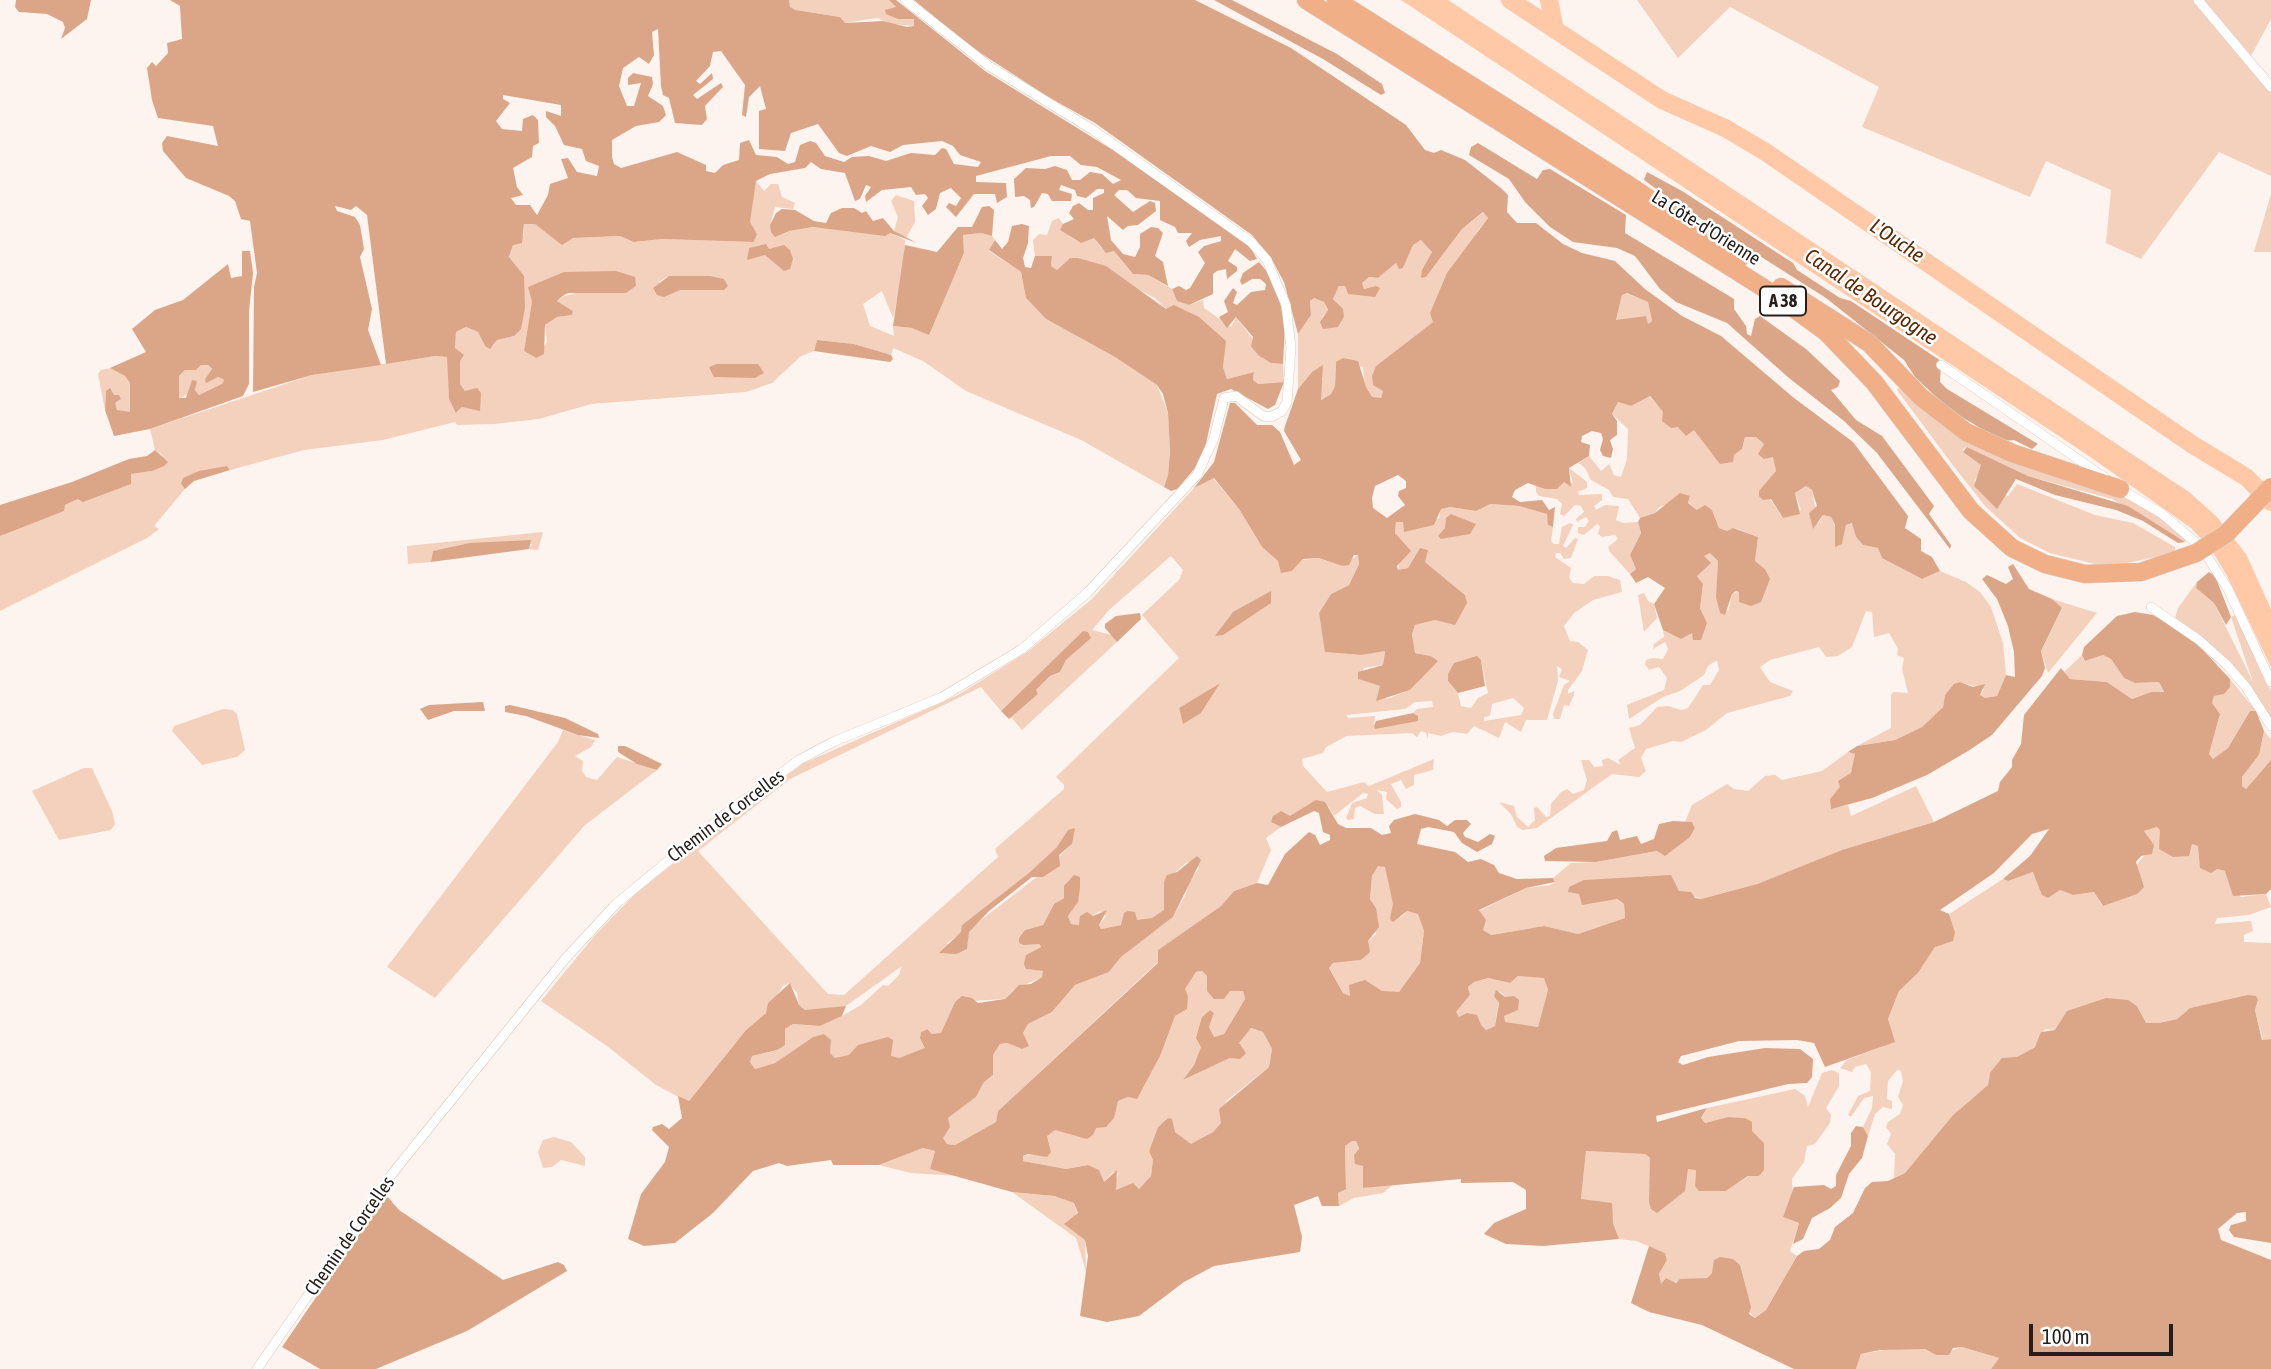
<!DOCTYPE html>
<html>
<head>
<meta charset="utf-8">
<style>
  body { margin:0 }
  #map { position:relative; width:2271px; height:1369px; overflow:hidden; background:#fdf4ef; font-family:"Asap Condensed",sans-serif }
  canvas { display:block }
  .scale { position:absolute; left:2029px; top:1324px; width:144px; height:32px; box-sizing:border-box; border:4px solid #261e19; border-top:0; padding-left:9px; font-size:21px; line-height:24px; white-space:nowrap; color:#261e19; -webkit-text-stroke:5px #fff; paint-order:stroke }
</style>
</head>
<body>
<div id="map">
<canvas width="2271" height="1369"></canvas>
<div class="scale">100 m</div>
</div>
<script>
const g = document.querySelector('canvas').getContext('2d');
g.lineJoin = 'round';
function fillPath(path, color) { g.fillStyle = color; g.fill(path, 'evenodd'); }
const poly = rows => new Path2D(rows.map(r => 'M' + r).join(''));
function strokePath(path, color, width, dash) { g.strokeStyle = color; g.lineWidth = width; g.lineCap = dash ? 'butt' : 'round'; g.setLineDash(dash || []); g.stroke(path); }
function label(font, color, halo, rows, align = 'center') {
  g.font = font + ' "Asap Condensed",sans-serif'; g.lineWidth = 5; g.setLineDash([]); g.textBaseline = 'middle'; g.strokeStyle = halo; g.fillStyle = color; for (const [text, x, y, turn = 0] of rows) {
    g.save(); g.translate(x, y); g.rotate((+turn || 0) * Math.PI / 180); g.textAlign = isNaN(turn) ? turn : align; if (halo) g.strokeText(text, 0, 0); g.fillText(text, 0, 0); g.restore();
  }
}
fillPath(poly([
  [789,0,889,0,896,7,892,9,898,19,914,19,915,26,890,24,878,18,844,23,840,17,796,10,790,7],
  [1637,0,2271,0,2271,19,2251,56,2271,83,2271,176,2219,152,2141,259,2106,243,2111,190,2046,161,2030,197,1862,127,1879,87,1730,7,1678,58],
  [756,181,764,191,771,184,778,184,782,197,795,203,793,209,775,207,770,225,789,231,813,227,890,233,905,240,903,272,893,318,882,291,863,304,870,326,894,336,893,326,912,328,948,287,964,254,963,235,981,233,992,236,995,240,989,251,1021,272,1026,298,1046,319,1115,357,1157,385,1168,413,1170,452,1168,475,1164,487,1081,440,966,391,923,361,893,348,891,355,854,344,817,340,814,351,801,356,772,383,746,392,591,404,539,419,494,424,457,425,455,422,383,440,304,450,230,470,227,466,181,484,185,489,154,526,159,529,147,538,0,611,0,536,131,474,152,471,162,455,155,450,150,429,312,375,435,356,448,357,449,399,457,413,462,407,465,391,460,384,460,361,455,348,456,332,466,327,478,332,485,346,493,346,497,340,514,336,524,288,509,258,513,245,524,235,524,224,535,224,572,238,620,236,635,242,662,239,754,242,757,234,749,222],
  [669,276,710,276,724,290,679,290,658,282],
  [635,277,561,297,557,301,573,311,572,315,557,317,545,325,547,342,536,358,524,351,532,301],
  [2271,194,2271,252,2254,252],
  [896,195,914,201,915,222,906,238,894,231,898,217,891,201],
  [1484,212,1488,218,1478,230,1433,322,1376,366,1383,391,1381,398,1372,398,1365,387,1363,367,1336,362,1335,386,1331,394,1320,400,1319,389,1323,378,1312,372,1298,389,1298,334,1311,315,1310,301,1314,298,1324,302,1328,311,1322,317,1338,327,1344,317,1333,299,1339,286,1345,286,1348,294,1376,286,1364,289,1362,283,1369,277,1378,278,1396,263,1403,268,1413,244,1422,240,1432,252,1422,270,1426,277,1462,229],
  [1059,218,1063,224,1061,230,1075,240,1081,242,1094,238,1101,248,1114,251,1133,274,1148,275,1172,289,1177,301,1189,305,1203,300,1204,308,1231,327,1236,317,1271,363,1283,364,1284,382,1258,384,1253,380,1254,372,1227,379,1223,367,1225,341,1166,309,1155,298,1078,258,1070,258,1057,270,1051,266,1052,256,1035,256,1033,240,1039,234,1047,235,1052,221],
  [1626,293,1648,302,1652,321,1647,325,1646,316,1616,321,1622,295],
  [201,365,208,365,212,370,205,379,217,377,224,380,222,385,199,395,195,390,179,399,179,376,185,370,196,370],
  [110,368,125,376,130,383,131,412,123,413,117,410,114,403,120,400,106,391,105,410,98,374,101,370],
  [1902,384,1938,420,2133,500,2169,523,2186,538,2185,542,2112,499,2028,476,1967,447,1963,449,1963,452,1981,465,1982,471,1974,481,2008,496,2017,484,2095,515,2133,523,2175,547,2175,553,2122,564,2095,564,2050,553,2020,538,1985,506,1952,464,1897,390],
  [1649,396,1677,427,1694,430,1734,455,1742,449,1745,437,1756,436,1764,444,1774,456,1776,471,1763,489,1783,518,1801,510,1795,493,1806,486,1812,490,1818,524,1823,515,1831,517,1842,544,1846,525,1853,523,1856,537,1863,545,1879,548,1882,558,1922,579,1940,571,1966,582,1980,592,1991,607,2003,643,2006,675,1997,696,1985,699,1980,696,1984,689,1960,682,1945,695,1943,707,1922,727,1895,740,1857,746,1891,728,1891,695,1893,692,1908,693,1902,669,1904,658,1897,655,1898,649,1889,633,1874,637,1872,612,1866,611,1852,647,1838,656,1826,657,1819,647,1770,660,1760,667,1770,682,1793,691,1790,696,1727,713,1706,730,1681,742,1673,741,1646,749,1641,758,1646,771,1639,777,1612,774,1537,828,1523,830,1517,827,1511,814,1499,802,1514,806,1517,817,1528,827,1535,820,1534,808,1537,807,1546,817,1550,816,1551,804,1561,792,1567,789,1573,794,1584,790,1587,780,1581,760,1589,760,1594,767,1603,766,1602,760,1608,758,1621,765,1618,760,1635,748,1629,728,1640,725,1657,707,1668,706,1681,710,1688,708,1703,685,1710,685,1719,670,1717,660,1708,666,1704,675,1680,691,1663,697,1629,719,1627,705,1664,690,1667,678,1659,667,1649,670,1645,664,1646,660,1653,658,1663,659,1668,649,1665,642,1653,649,1654,644,1664,637,1663,630,1681,639,1707,623,1700,608,1703,584,1697,576,1703,567,1703,556,1710,552,1718,561,1717,597,1728,612,1732,594,1740,591,1765,569,1755,561,1758,537,1734,528,1727,531,1719,528,1712,510,1697,510,1688,502,1690,496,1659,507,1655,513,1640,518,1628,499,1613,497,1609,490,1591,480,1585,468,1579,463,1589,456,1601,471,1609,464,1614,475,1621,477,1627,459,1628,429,1612,414,1618,402,1631,406],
  [1569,468,1587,482,1587,488,1578,492,1579,495,1602,494,1602,500,1594,506,1596,510,1605,505,1619,506,1616,520,1623,523,1638,522,1641,533,1630,555,1636,569,1630,574,1610,552,1608,547,1618,539,1615,535,1602,537,1598,534,1600,526,1597,524,1584,535,1578,533,1578,527,1585,527,1589,521,1586,517,1577,522,1576,519,1584,512,1581,506,1575,505,1564,516,1560,514,1562,504,1557,499,1539,496,1536,492,1536,485,1545,489,1564,482,1573,483],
  [1213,478,1239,509,1262,547,1278,561,1281,570,1292,571,1302,560,1319,558,1342,566,1358,555,1359,564,1349,585,1331,594,1319,613,1326,652,1361,655,1385,650,1383,665,1364,668,1358,679,1380,686,1387,699,1410,690,1437,661,1431,656,1415,653,1412,633,1415,625,1435,620,1465,595,1425,562,1420,548,1408,568,1398,570,1403,545,1395,533,1396,522,1403,521,1404,531,1439,518,1440,509,1450,507,1476,511,1489,504,1519,506,1548,514,1548,525,1553,527,1551,541,1554,544,1559,544,1562,527,1570,523,1573,525,1563,546,1566,548,1575,538,1578,539,1571,558,1564,559,1560,553,1556,553,1555,557,1571,568,1569,578,1573,583,1584,584,1594,576,1608,576,1620,580,1622,592,1593,600,1574,613,1564,626,1570,641,1578,642,1588,650,1582,671,1568,690,1568,694,1574,691,1574,695,1569,706,1564,705,1560,719,1554,719,1553,714,1564,685,1570,681,1559,677,1562,669,1557,666,1558,681,1547,720,1526,720,1521,732,1505,722,1499,738,1474,726,1467,734,1453,732,1441,736,1428,733,1428,739,1426,733,1421,731,1417,737,1412,733,1347,736,1326,747,1323,753,1302,759,1303,766,1327,792,1364,782,1369,786,1434,759,1433,770,1414,775,1414,785,1406,789,1401,780,1391,784,1401,802,1401,807,1397,809,1386,799,1387,792,1377,790,1382,795,1384,814,1375,814,1360,806,1355,808,1354,819,1348,820,1346,818,1352,803,1367,798,1368,794,1363,793,1334,816,1329,807,1271,822,1281,827,1266,838,1271,850,1257,883,1234,891,1221,906,1158,950,1158,962,998,1111,996,1122,955,1145,947,1144,943,1138,948,1118,976,1097,984,1082,993,1075,993,1055,1000,1044,1007,1043,1022,1049,1028,1046,1023,1033,1028,1024,1052,1012,1075,985,1109,972,1121,957,1173,917,1186,894,1189,881,1199,868,1187,862,1164,882,1165,910,1152,918,1121,925,1101,929,1099,925,1106,916,1100,911,1079,925,1071,924,1068,916,1077,902,1064,898,1054,904,1043,925,1025,930,1041,947,1026,955,1027,969,1044,971,1042,977,1013,990,1005,999,955,1002,941,1034,932,1034,926,1029,921,1032,926,1048,899,1058,835,1058,813,1037,775,1063,755,1069,750,1062,752,1056,777,1050,785,1029,793,1024,820,1026,842,1016,861,1005,883,985,888,986,899,975,902,966,846,1006,822,1011,805,1010,799,1005,797,993,789,983,783,986,766,1013,746,1030,688,1102,656,1085,607,1046,541,1001,596,934,636,893,768,789,802,764,958,695,1027,652,1092,599,1194,488],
  [1171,556,1183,570,1179,580,1142,615,1179,658,1056,777,1064,785,1064,789,995,849,998,857,844,995,828,994,698,851,790,779,981,687,1001,711,1083,632,1087,632,1090,638,1066,660,1060,672,1050,676,1035,691,1038,694,1011,717,1022,730,1117,642,1112,635,1092,630,1109,610],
  [1481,660,1488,693,1478,698,1471,708,1461,706,1458,693,1448,681],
  [1218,684,1201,713,1183,723,1179,708],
  [1513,698,1524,708,1521,715,1484,721,1484,717,1490,716,1492,704],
  [1432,701,1433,707,1417,709,1413,713,1418,716,1374,726,1375,716,1348,718,1346,715,1405,709,1415,702],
  [1068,830,1072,844,1038,876,976,924,968,932,968,944,946,944,962,932,962,925,1030,873,1056,848],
  [543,532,538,550,529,549,532,544,433,551,431,562,408,564,407,546],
  [2197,582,2196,588,2214,603,2253,682,2231,617,2237,614,2271,691,2271,720,2230,663,2175,618,2178,608],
  [1644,593,1648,601,1654,604,1657,618,1644,632,1638,595],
  [2052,599,2097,613,2048,673,2041,651,2062,609],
  [2082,655,2085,661,2103,655,2111,659,2124,678,2135,683,2159,682,2164,693,2151,692,2132,699,2107,682,2070,679,2064,672],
  [2230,679,2256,711,2250,711,2228,748,2213,759,2209,754,2220,714,2211,704,2214,696,2230,687],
  [223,709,233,710,237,714,245,750,237,757,202,765,172,731,174,726],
  [563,730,595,740,591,747,575,756,583,761,582,771,586,777,597,780,617,757,657,770,585,825,435,998,387,967,558,742],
  [2264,731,2271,739,2271,760,2246,789,2242,786,2242,777,2259,755],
  [1848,752,1856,754,1851,773,1840,787,1831,808,1848,805,1851,816,1916,786,1934,822,1843,850,1757,884,1701,899,1679,891,1625,879,1584,880,1624,904,1625,918,1578,934,1544,926,1491,935,1483,930,1479,911,1526,888,1550,885,1555,882,1553,878,1571,863,1596,862,1657,851,1690,837,1695,828,1692,822,1685,822,1692,805,1727,784,1734,789,1748,791,1765,776,1775,775,1782,780,1822,771],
  [84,768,92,768,112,811,115,824,111,830,59,840,32,791],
  [2157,827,2189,855,2192,844,2199,846,2216,869,2225,871,2241,897,2266,894,2271,907,2249,915,2217,918,2215,924,2251,921,2253,931,2244,935,2244,942,2271,943,2271,1039,2263,1040,2255,1010,2258,1001,2247,995,2190,1008,2177,1019,2159,1023,2146,1023,2137,1006,2055,1030,2046,1029,2042,1032,2036,1046,1990,1073,1988,1085,1953,1115,1905,1173,1894,1178,1895,1154,1887,1144,1891,1134,1886,1127,1888,1122,1900,1114,1903,1105,1898,1097,1903,1081,1901,1071,1897,1070,1888,1081,1887,1099,1892,1101,1892,1109,1883,1107,1875,1114,1868,1136,1863,1127,1872,1108,1873,1096,1864,1098,1851,1117,1848,1115,1858,1096,1870,1091,1871,1072,1866,1064,1855,1067,1852,1072,1840,1068,1847,1060,1894,1042,1888,1019,1899,991,1918,973,1935,947,1955,932,1949,914,2003,879,2008,881,2033,872,2048,897,2060,890,2073,895,2094,892,2102,906,2153,845,2144,831],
  [1378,865,1386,867,1400,918,1407,911,1418,913,1424,931,1420,963,1399,992,1351,997,1343,993,1329,968,1333,963,1361,960,1368,941,1376,934,1376,908,1370,899,1372,876],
  [1202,971,1207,976,1207,991,1243,991,1245,999,1224,1034,1214,1037,1209,1027,1214,1013,1210,1010,1202,1017,1201,1047,1194,1065,1183,1080,1230,1058,1244,1034,1251,1028,1263,1032,1272,1049,1269,1067,1226,1101,1221,1123,1213,1132,1191,1145,1174,1131,1168,1118,1158,1127,1149,1151,1153,1160,1151,1176,1139,1189,1116,1190,1114,1183,1119,1173,1113,1172,1104,1182,1088,1165,1066,1169,1023,1161,1023,1156,1051,1152,1047,1135,1055,1130,1095,1128,1118,1101,1128,1097,1161,1054,1185,989,1196,972],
  [1518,976,1544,977,1548,990,1538,1027,1504,1023,1504,1016,1517,1010,1500,991,1495,1026,1486,1030,1459,1018,1456,1012,1470,995,1468,987,1474,982,1488,978,1510,983],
  [1832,1070,1839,1073,1839,1086,1826,1108,1831,1115,1830,1123,1815,1144,1807,1146,1804,1162,1792,1179,1793,1195,1783,1217,1799,1223,1790,1251,1797,1256,1766,1310,1755,1318,1712,1273,1707,1278,1658,1284,1659,1274,1667,1260,1665,1253,1636,1241,1619,1239,1613,1223,1581,1199,1586,1151,1645,1154,1650,1158,1651,1209,1687,1169,1692,1168,1696,1170,1695,1186,1726,1191,1749,1176,1752,1131,1745,1118,1728,1117,1705,1123,1701,1119,1707,1108,1795,1089,1805,1096,1808,1107,1822,1073],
  [554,1137,571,1142,585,1157,585,1166,561,1160,552,1167,543,1168,538,1152,543,1140],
  [1352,1141,1356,1141,1363,1165,1363,1188,1394,1184,1383,1193,1354,1198,1339,1206,1338,1193,1346,1188,1345,1146],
  [923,1148,935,1151,930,1169,957,1176,911,1173,879,1165],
  [1012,1192,1054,1196,1074,1203,1085,1240,1086,1271,1076,1238],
  [1902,1347,1925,1349,1936,1355,1962,1347,1999,1358,1991,1369,1856,1369,1861,1354]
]), '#f4d1bd');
fillPath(poly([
  [16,0,91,0,87,19,61,39,65,28,63,22,47,14,19,12,15,7],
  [170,0,789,0,790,7,796,10,840,17,845,23,883,21,907,27,914,26,914,19,898,19,886,14,885,10,896,7,889,0,896,0,985,71,1129,160,1249,245,1257,259,1250,261,1235,249,1228,261,1237,267,1237,271,1227,279,1226,269,1217,271,1213,274,1213,294,1189,305,1177,301,1172,289,1179,286,1186,290,1190,288,1205,263,1198,252,1204,246,1221,241,1221,236,1200,240,1189,247,1186,241,1192,233,1178,233,1175,227,1160,220,1160,201,1136,198,1127,190,1119,190,1114,195,1133,212,1150,201,1155,203,1156,211,1138,225,1128,226,1123,230,1107,216,1111,240,1123,254,1135,257,1140,247,1140,234,1151,227,1158,228,1163,233,1155,256,1163,262,1168,286,1148,275,1133,274,1114,251,1106,253,1094,238,1081,243,1060,230,1063,224,1074,219,1069,213,1073,206,1079,203,1088,210,1093,210,1093,198,1104,193,1104,189,1097,189,1086,198,1077,196,1075,190,1061,185,1059,190,1072,194,1071,201,1052,201,1048,194,1042,193,1034,207,1031,208,1030,200,1024,196,1015,197,1014,179,1026,168,1045,169,1055,166,1067,170,1072,180,1080,180,1090,172,1102,174,1113,184,1121,180,1097,167,1081,165,1070,156,1051,156,976,176,976,182,1006,183,1007,197,997,203,995,194,974,194,956,217,946,207,949,203,956,206,961,198,951,188,940,193,936,209,928,215,922,206,928,198,925,194,916,195,911,187,882,190,866,202,865,196,871,187,866,185,860,199,855,201,845,173,821,169,811,162,805,168,770,174,756,181,750,222,757,234,754,242,662,239,634,242,620,236,573,238,562,245,535,224,524,224,522,243,513,245,509,257,524,276,525,308,521,329,514,336,497,340,490,349,485,346,478,332,466,327,456,332,455,348,464,355,460,361,460,384,465,391,477,388,481,393,480,411,462,407,456,413,449,399,447,357,435,356,386,364,367,215,356,206,351,210,335,206,337,211,355,217,360,225,364,249,360,257,372,309,368,330,381,365,312,375,253,392,254,287,257,273,250,221,241,219,235,201,229,196,186,178,163,151,162,143,167,136,218,146,213,126,158,118,152,100,147,68,152,62,156,66,168,53,167,43,182,39,180,6],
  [658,29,661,86,663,95,669,98,675,123,702,125,707,119,705,106,723,87,721,83,697,99,693,95,713,79,712,73,700,84,696,81,710,66,713,52,721,51,745,85,742,115,746,117,749,97,760,86,766,109,759,111,759,149,785,151,791,133,818,124,839,153,847,156,871,146,890,152,903,145,942,141,953,146,960,155,981,162,978,167,954,164,946,149,942,148,935,155,911,153,886,161,869,156,852,157,844,162,825,156,816,143,810,141,800,145,795,162,788,164,777,157,756,155,749,140,740,143,739,160,723,165,715,173,706,171,706,165,677,152,621,168,614,164,612,157,612,140,636,126,659,122,666,115,663,106,648,96,653,84,652,77,633,73,628,78,628,85,641,83,634,106,627,106,619,86,623,68,639,57,649,64,654,55,652,32],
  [503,95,561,105,561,116,546,111,546,117,555,126,564,145,582,149,586,161,599,166,597,176,577,172,568,158,561,159,568,178,550,184,548,195,537,215,530,205,516,205,511,198,523,195,517,187,513,168,532,157,533,146,539,143,538,120,533,115,523,119,522,131,502,129,496,121,510,103,503,99],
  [914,0,1195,0,1291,48,1406,125,1425,150,1434,153,1441,150,1465,160,1502,189,1508,195,1507,212,1517,223,1536,223,1563,244,1582,253,1615,261,1645,289,1682,316,1721,336,1794,398,1853,442,1908,516,1905,528,1921,539,1921,551,1932,557,1940,571,1922,579,1882,558,1878,548,1863,545,1856,537,1852,523,1846,525,1842,544,1835,547,1835,525,1831,517,1823,515,1813,529,1809,513,1817,506,1812,490,1806,486,1795,493,1800,514,1783,518,1771,499,1763,500,1759,496,1759,491,1776,471,1773,457,1764,459,1758,454,1764,444,1756,437,1745,437,1742,449,1734,455,1733,462,1720,464,1694,430,1686,436,1678,427,1671,428,1662,421,1663,412,1650,396,1631,406,1618,402,1612,414,1617,421,1617,435,1610,440,1613,449,1611,458,1603,456,1600,450,1603,439,1601,433,1592,431,1582,436,1581,442,1590,445,1589,456,1569,468,1571,487,1564,482,1557,489,1545,489,1528,483,1515,490,1512,497,1520,502,1542,500,1549,510,1555,507,1553,527,1548,525,1547,514,1519,506,1490,504,1476,511,1450,507,1441,509,1434,525,1404,532,1403,522,1396,522,1395,533,1411,551,1397,566,1398,570,1408,568,1420,548,1428,550,1425,562,1465,595,1467,603,1455,625,1435,620,1415,625,1412,634,1415,653,1431,656,1438,661,1410,690,1376,701,1380,686,1358,679,1358,672,1383,665,1385,651,1361,655,1325,652,1319,613,1331,594,1349,585,1359,564,1358,555,1354,555,1349,565,1342,566,1319,558,1303,559,1292,571,1281,573,1278,561,1262,547,1239,509,1214,478,1194,488,1214,462,1230,403,1235,403,1257,425,1272,425,1280,432,1294,465,1301,460,1284,431,1285,426,1298,389,1312,372,1323,365,1321,400,1331,394,1335,386,1336,362,1343,358,1358,361,1366,387,1372,397,1381,398,1383,391,1373,385,1372,376,1376,366,1433,322,1430,313,1447,273,1488,218,1483,212,1462,229,1426,277,1421,278,1422,270,1432,252,1421,240,1413,245,1403,268,1399,269,1396,263,1378,278,1369,277,1362,283,1364,289,1376,286,1380,288,1375,297,1348,294,1345,286,1339,286,1333,299,1343,309,1344,317,1338,327,1323,329,1320,322,1328,310,1324,302,1314,298,1310,301,1311,315,1298,334,1284,282,1271,258,1252,235,1095,123,1050,98,971,47],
  [1627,293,1648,302,1652,321,1648,324,1646,316,1616,320,1622,295],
  [1398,475,1406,481,1406,488,1399,491,1398,496,1405,505,1387,518,1373,508,1372,498,1375,486],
  [1214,0,1232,0,1337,54,1382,84,1385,93,1381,95,1323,59],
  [1478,143,1537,179,1543,170,1550,169,1626,215,1625,233,1734,299,1734,309,1746,326,1747,334,1751,336,1755,319,1760,316,1806,349,1840,381,1838,387,1831,390,1856,420,1882,436,1934,506,1929,514,1951,545,1950,549,1877,453,1844,421,1789,378,1727,323,1676,302,1660,289,1635,256,1617,248,1573,242,1550,227,1525,202,1509,179,1469,155,1471,147],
  [1647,172,1682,191,1793,263,1797,270,1840,298,1851,301,1941,361,1940,382,1947,389,2038,444,2032,449,2014,440,2002,441,1950,410,1915,377,1904,360,1826,298,1670,199,1644,180],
  [989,206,994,210,992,236,981,233,963,235,964,253,929,335,912,328,893,326,905,245,937,252,958,227,972,227,982,207],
  [842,208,854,208,862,213,866,211,873,221,883,218,894,231,917,243,890,233,885,236,813,227,789,231,775,237,771,232,770,225,776,213,782,209,795,210,814,221,826,223,831,213],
  [1022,224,1029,226,1028,243,1023,258,1025,267,1031,268,1035,256,1052,256,1051,266,1057,270,1070,258,1078,258,1106,266,1166,309,1174,305,1199,317,1226,341,1223,367,1227,379,1254,372,1253,380,1258,384,1284,382,1275,405,1268,409,1231,389,1217,394,1205,448,1196,467,1177,489,1171,491,1164,487,1168,475,1170,452,1168,413,1163,394,1157,385,1115,357,1046,319,1026,298,1021,272,989,250,995,240,1002,249,1008,242,1012,226],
  [766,244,769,249,784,245,790,250,793,259,790,269,784,271,765,255,747,260,749,248],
  [242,251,250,251,253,273,249,311,249,384,243,396,150,429,114,436,105,410,106,391,110,388,114,395,119,395,121,399,115,403,117,410,130,412,130,383,125,376,110,368,146,352,132,329,155,310,183,300,228,264,231,278,242,276],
  [201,365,208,365,212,369,205,379,206,383,218,377,224,380,222,384,199,395,195,390,197,381,192,380,186,398,179,398,179,376,185,370,196,370],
  [1259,262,1269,274,1280,302,1285,327,1283,364,1271,363,1258,355,1251,346,1253,337,1236,317,1227,328,1219,317,1228,312,1224,301,1233,288,1237,292,1233,303,1237,305,1251,292,1265,290,1266,284,1260,279,1252,279,1242,285,1240,281,1243,273],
  [616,271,635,277,636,286,626,293,568,293,561,297,557,301,573,311,572,315,557,317,545,325,544,354,536,358,524,351,532,301,528,287,564,272],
  [669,276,710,276,724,279,728,286,724,290,680,290,664,297,657,295,653,288],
  [817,340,854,344,891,355,893,359,890,362,814,351],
  [717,364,758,364,764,373,755,378,714,377,709,367],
  [1967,447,2028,476,2128,506,2185,542,2178,543,2143,521,2116,510,2055,495,2016,479,1997,509,1974,486,1981,465,1963,452],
  [155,450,168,462,164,466,152,471,131,474,131,484,83,502,78,499,65,505,64,511,0,536,0,505,72,482,129,459,147,456],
  [227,466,230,470,194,481,185,489,181,484,183,478,199,471],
  [1680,493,1690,496,1688,503,1697,510,1705,505,1712,510,1719,528,1727,531,1733,528,1758,537,1755,561,1765,569,1770,579,1761,602,1751,606,1739,602,1739,592,1736,591,1732,594,1725,615,1720,613,1716,597,1718,561,1710,553,1704,556,1711,563,1697,576,1703,584,1700,608,1707,623,1701,640,1693,640,1692,633,1681,639,1663,630,1654,604,1665,588,1648,577,1636,583,1630,574,1636,569,1630,555,1641,533,1638,522,1640,518,1655,513],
  [1451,514,1476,524,1470,534,1441,539,1438,536,1445,528,1446,518],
  [531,540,529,549,431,562,433,551,470,543],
  [2013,564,2029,589,2052,599,2062,608,2041,651,2045,668,2042,676,1992,735,1968,751,1927,775,1872,798,1831,809,1830,799,1840,787,1838,781,1851,773,1855,754,1848,752,1857,746,1895,740,1922,727,1943,707,1945,695,1954,684,1960,682,1973,687,1985,684,1980,695,1985,698,1997,696,2006,675,2015,677,2014,652,2008,626,1997,599,1982,579,1987,575,2006,584,2013,579,2008,567],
  [2209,572,2215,576,2231,617,2226,625,2214,603,2196,588,2197,582],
  [1271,591,1271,603,1223,635,1215,636,1233,612],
  [2135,612,2153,615,2191,637,2230,679,2230,687,2224,694,2214,696,2212,703,2220,714,2209,754,2213,759,2228,748,2250,711,2256,711,2264,731,2259,755,2242,777,2242,786,2246,789,2271,760,2271,889,2266,894,2233,896,2225,871,2217,869,2211,873,2200,868,2198,846,2192,844,2189,856,2173,857,2159,849,2160,830,2157,827,2144,831,2154,845,2152,854,2141,856,2136,862,2144,887,2137,894,2103,906,2094,892,2073,895,2060,890,2048,898,2042,895,2033,872,2008,881,2003,879,2030,856,2049,829,2032,834,1994,873,1940,910,1949,914,1955,932,1953,941,1935,947,1918,973,1899,991,1888,1019,1895,1042,1825,1067,1814,1043,1797,1040,1739,1041,1681,1056,1678,1062,1683,1065,1708,1057,1765,1048,1800,1049,1813,1059,1812,1077,1807,1083,1788,1084,1656,1116,1657,1122,1707,1108,1701,1118,1705,1123,1728,1117,1745,1118,1752,1122,1752,1131,1764,1143,1764,1170,1759,1176,1748,1176,1726,1191,1699,1191,1695,1186,1696,1170,1688,1169,1685,1191,1657,1213,1651,1209,1649,1202,1650,1158,1645,1154,1586,1151,1581,1199,1612,1203,1613,1223,1619,1239,1543,1246,1506,1244,1484,1234,1494,1223,1526,1209,1526,1190,1513,1182,1461,1183,1461,1179,1363,1188,1363,1166,1355,1164,1354,1155,1359,1149,1356,1141,1352,1141,1345,1146,1346,1189,1338,1193,1339,1206,1322,1206,1318,1196,1294,1205,1302,1237,1300,1252,1214,1266,1184,1282,1139,1316,1107,1322,1080,1316,1088,1256,1085,1240,1064,1224,1078,1213,1074,1203,1054,1196,1012,1192,930,1169,935,1151,923,1148,879,1165,833,1165,831,1160,787,1166,779,1163,753,1171,713,1213,675,1243,644,1246,628,1239,641,1194,665,1162,669,1147,652,1130,653,1127,662,1124,669,1129,682,1118,678,1096,689,1101,746,1030,766,1013,768,1003,790,983,799,1005,805,1010,846,1006,842,1016,820,1026,793,1024,785,1029,785,1045,777,1050,752,1056,750,1062,755,1069,775,1063,813,1037,824,1034,831,1040,830,1053,835,1058,849,1055,858,1045,888,1037,893,1040,891,1056,899,1058,925,1048,920,1038,921,1032,927,1029,932,1034,941,1033,955,1002,962,996,972,998,978,1003,1005,999,1019,985,1031,984,1042,977,1043,971,1026,969,1024,964,1026,955,1041,947,1039,944,1024,945,1019,943,1019,938,1025,930,1043,925,1054,904,1064,898,1064,886,1074,875,1080,877,1080,888,1078,902,1068,916,1071,924,1079,925,1080,916,1087,912,1093,916,1107,910,1099,925,1101,929,1121,925,1124,913,1128,911,1135,912,1137,920,1152,918,1164,910,1164,882,1167,875,1177,872,1197,856,1201,860,1173,917,1121,957,1109,972,1075,985,1052,1012,1028,1024,1023,1033,1029,1046,1022,1049,1007,1043,1000,1044,993,1055,993,1075,984,1082,976,1097,948,1118,950,1127,943,1138,947,1144,955,1145,996,1122,998,1111,1158,963,1158,950,1221,906,1234,891,1257,883,1268,885,1285,854,1309,832,1315,835,1320,845,1330,840,1330,835,1323,832,1319,813,1314,811,1281,827,1271,822,1273,816,1281,811,1290,816,1316,800,1325,802,1338,824,1346,828,1371,828,1382,835,1391,833,1389,826,1394,820,1415,814,1439,820,1447,826,1455,820,1467,820,1471,824,1463,833,1465,837,1478,842,1490,834,1495,836,1492,844,1477,852,1462,843,1454,832,1428,827,1421,829,1417,844,1455,852,1468,862,1481,859,1494,865,1499,873,1517,879,1553,878,1555,882,1526,888,1479,910,1486,920,1483,930,1491,935,1544,926,1578,934,1625,918,1624,904,1617,899,1582,905,1579,894,1568,892,1569,887,1584,880,1671,875,1679,891,1691,892,1695,898,1701,899,1757,884,1842,850,1934,822,1998,791,2000,782,2012,767,2012,760,2021,744,2024,715,2061,668,2070,679,2107,682,2132,699,2151,692,2164,692,2159,682,2135,683,2124,678,2111,659,2103,655,2085,661,2082,655,2084,647,2117,616],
  [1378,866,1385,867,1393,904,1390,919,1393,922,1407,911,1418,914,1424,931,1420,963,1399,992,1382,991,1365,980,1349,985,1350,996,1343,993,1329,968,1333,963,1361,960,1370,952,1368,941,1379,927,1376,908,1370,899,1372,876],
  [1202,971,1207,976,1207,991,1214,999,1224,999,1230,991,1243,991,1245,999,1224,1034,1214,1037,1209,1027,1214,1013,1210,1010,1202,1017,1196,1038,1201,1047,1194,1065,1183,1080,1230,1058,1240,1059,1246,1053,1239,1043,1251,1028,1263,1032,1272,1049,1269,1067,1219,1109,1221,1123,1213,1132,1191,1144,1175,1132,1172,1119,1168,1118,1158,1127,1149,1151,1153,1160,1151,1176,1139,1189,1133,1183,1116,1190,1117,1170,1104,1182,1099,1170,1088,1165,1066,1169,1023,1161,1023,1156,1028,1154,1047,1157,1051,1152,1047,1136,1055,1130,1087,1139,1093,1135,1096,1128,1106,1127,1114,1118,1118,1101,1128,1097,1137,1099,1161,1054,1175,1016,1187,1009,1188,996,1185,989,1196,972],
  [1518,976,1544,978,1548,990,1538,1027,1505,1022,1504,1016,1518,1010,1519,1000,1514,996,1505,997,1496,990,1494,996,1499,1003,1495,1026,1486,1030,1481,1025,1477,1015,1467,1013,1459,1017,1456,1012,1470,995,1468,987,1474,982,1488,978,1510,983],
  [1140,613,1141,619,1117,642,1105,628,1105,624,1116,616],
  [1083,631,1088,632,1091,638,1066,660,1060,672,1050,676,1036,690,1038,694,1009,719,1001,711],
  [1477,656,1481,660,1485,686,1458,693,1448,681,1448,674,1454,663],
  [1220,683,1201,713,1183,724,1179,708],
  [483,702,485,711,454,711,428,720,420,709,429,705],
  [510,705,565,718,598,734,599,738,578,735,526,716,505,712,505,706],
  [1413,713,1418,716,1418,721,1375,729,1374,726,1376,721],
  [618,746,625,746,662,764,657,770,637,764,618,752],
  [1673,821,1692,822,1695,828,1690,837,1665,856,1657,851,1596,862,1545,861,1544,856,1556,848,1607,841,1612,832,1617,830,1620,840,1637,836,1641,844,1654,839,1659,824],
  [1075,828,1072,844,1059,855,1060,866,1043,877,1032,877,989,911,969,932,967,949,956,954,939,953,961,932,962,925,1029,873,1056,848,1068,830],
  [2247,995,2256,996,2258,1000,2255,1010,2262,1040,2271,1039,2271,1243,2234,1237,2229,1230,2231,1225,2246,1221,2246,1212,2237,1213,2218,1229,2221,1240,2271,1260,2271,1369,1991,1369,1999,1358,1962,1347,1953,1348,1949,1355,1936,1355,1925,1349,1880,1350,1861,1354,1856,1369,1794,1369,1702,1325,1649,1312,1631,1303,1649,1246,1665,1253,1667,1260,1659,1274,1661,1284,1666,1278,1676,1283,1680,1279,1707,1278,1712,1273,1714,1260,1720,1257,1733,1259,1740,1265,1751,1307,1749,1314,1755,1318,1766,1310,1797,1256,1804,1251,1819,1249,1830,1240,1835,1227,1853,1213,1865,1188,1872,1182,1888,1181,1905,1173,1953,1115,1988,1085,1990,1073,2002,1058,2017,1057,2035,1047,2041,1032,2055,1030,2067,1011,2106,998,2128,1000,2137,1006,2146,1023,2159,1023,2177,1019,2190,1008],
  [1856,1126,1863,1127,1868,1136,1862,1158,1849,1174,1841,1198,1830,1208,1812,1218,1803,1239,1793,1244,1799,1223,1783,1217,1794,1187,1824,1185,1831,1189,1836,1186,1836,1175,1851,1146,1851,1133],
  [386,1195,399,1210,503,1280,558,1262,564,1265,567,1271,467,1331,376,1369,320,1369,282,1347]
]), '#dba687');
fillPath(poly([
  [1401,0,1448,0,2189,492,2217,517,2246,554,2271,609,2271,667,2227,576,2211,549,2191,528,2086,454]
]), '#ffc8a7');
strokePath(poly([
  [1510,0,1662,100,1725,128,1764,151,2193,445,2246,477,2271,502],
  [1549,0,1555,30]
]), '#ffc8a7', 18);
const street = poly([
  [2198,0,2271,87],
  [1941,365,2104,477],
  [2118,488,2161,513,2201,547,2228,589,2271,682],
  [2151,607,2199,640,2226,664,2246,687,2271,726],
  [257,1369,392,1174,565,959,617,903,725,814,799,760,833,742,942,697,1022,649,1087,593,1197,475,1214,438,1224,398,1236,396,1263,416,1271,417,1282,411,1287,402,1291,348,1286,305,1267,260,1251,242,1093,130,989,66,905,0]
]);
const highway = poly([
  [1306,0,1778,297,1826,332,1874,382,1971,511,2012,548,2045,564,2085,574,2141,572,2196,553],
  [1336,0,1624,182,1739,259],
  [1781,287,1869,343,1921,397,1966,432,2012,453,2120,489]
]);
strokePath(street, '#dec8bb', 10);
strokePath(highway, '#d4d2d1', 19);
strokePath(street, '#fff', 9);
strokePath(highway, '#f1af87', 18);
const highwayBridge = poly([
  [2196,553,2226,534,2271,487]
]);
strokePath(highwayBridge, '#d4d2d1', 19, []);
strokePath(highwayBridge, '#f1af87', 18);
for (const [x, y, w] of [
  [1783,301,46]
]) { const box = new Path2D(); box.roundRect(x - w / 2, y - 14.5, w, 29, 5); g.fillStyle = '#fff'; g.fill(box); strokePath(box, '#261e19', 2); }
label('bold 18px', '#261e19', null, [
  ["A 38",1783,301]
]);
label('19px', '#261e19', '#fff', [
  ["La Côte-d'Orienne",1706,228,32],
  ["Chemin de Corcelles",726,816,-37],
  ["Chemin de Corcelles",350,1236,-55]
]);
label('italic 21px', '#5b2a04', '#fff', [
  ["L'Ouche",1897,241,34],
  ["Canal de Bourgogne",1871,297,34]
]);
</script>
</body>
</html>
